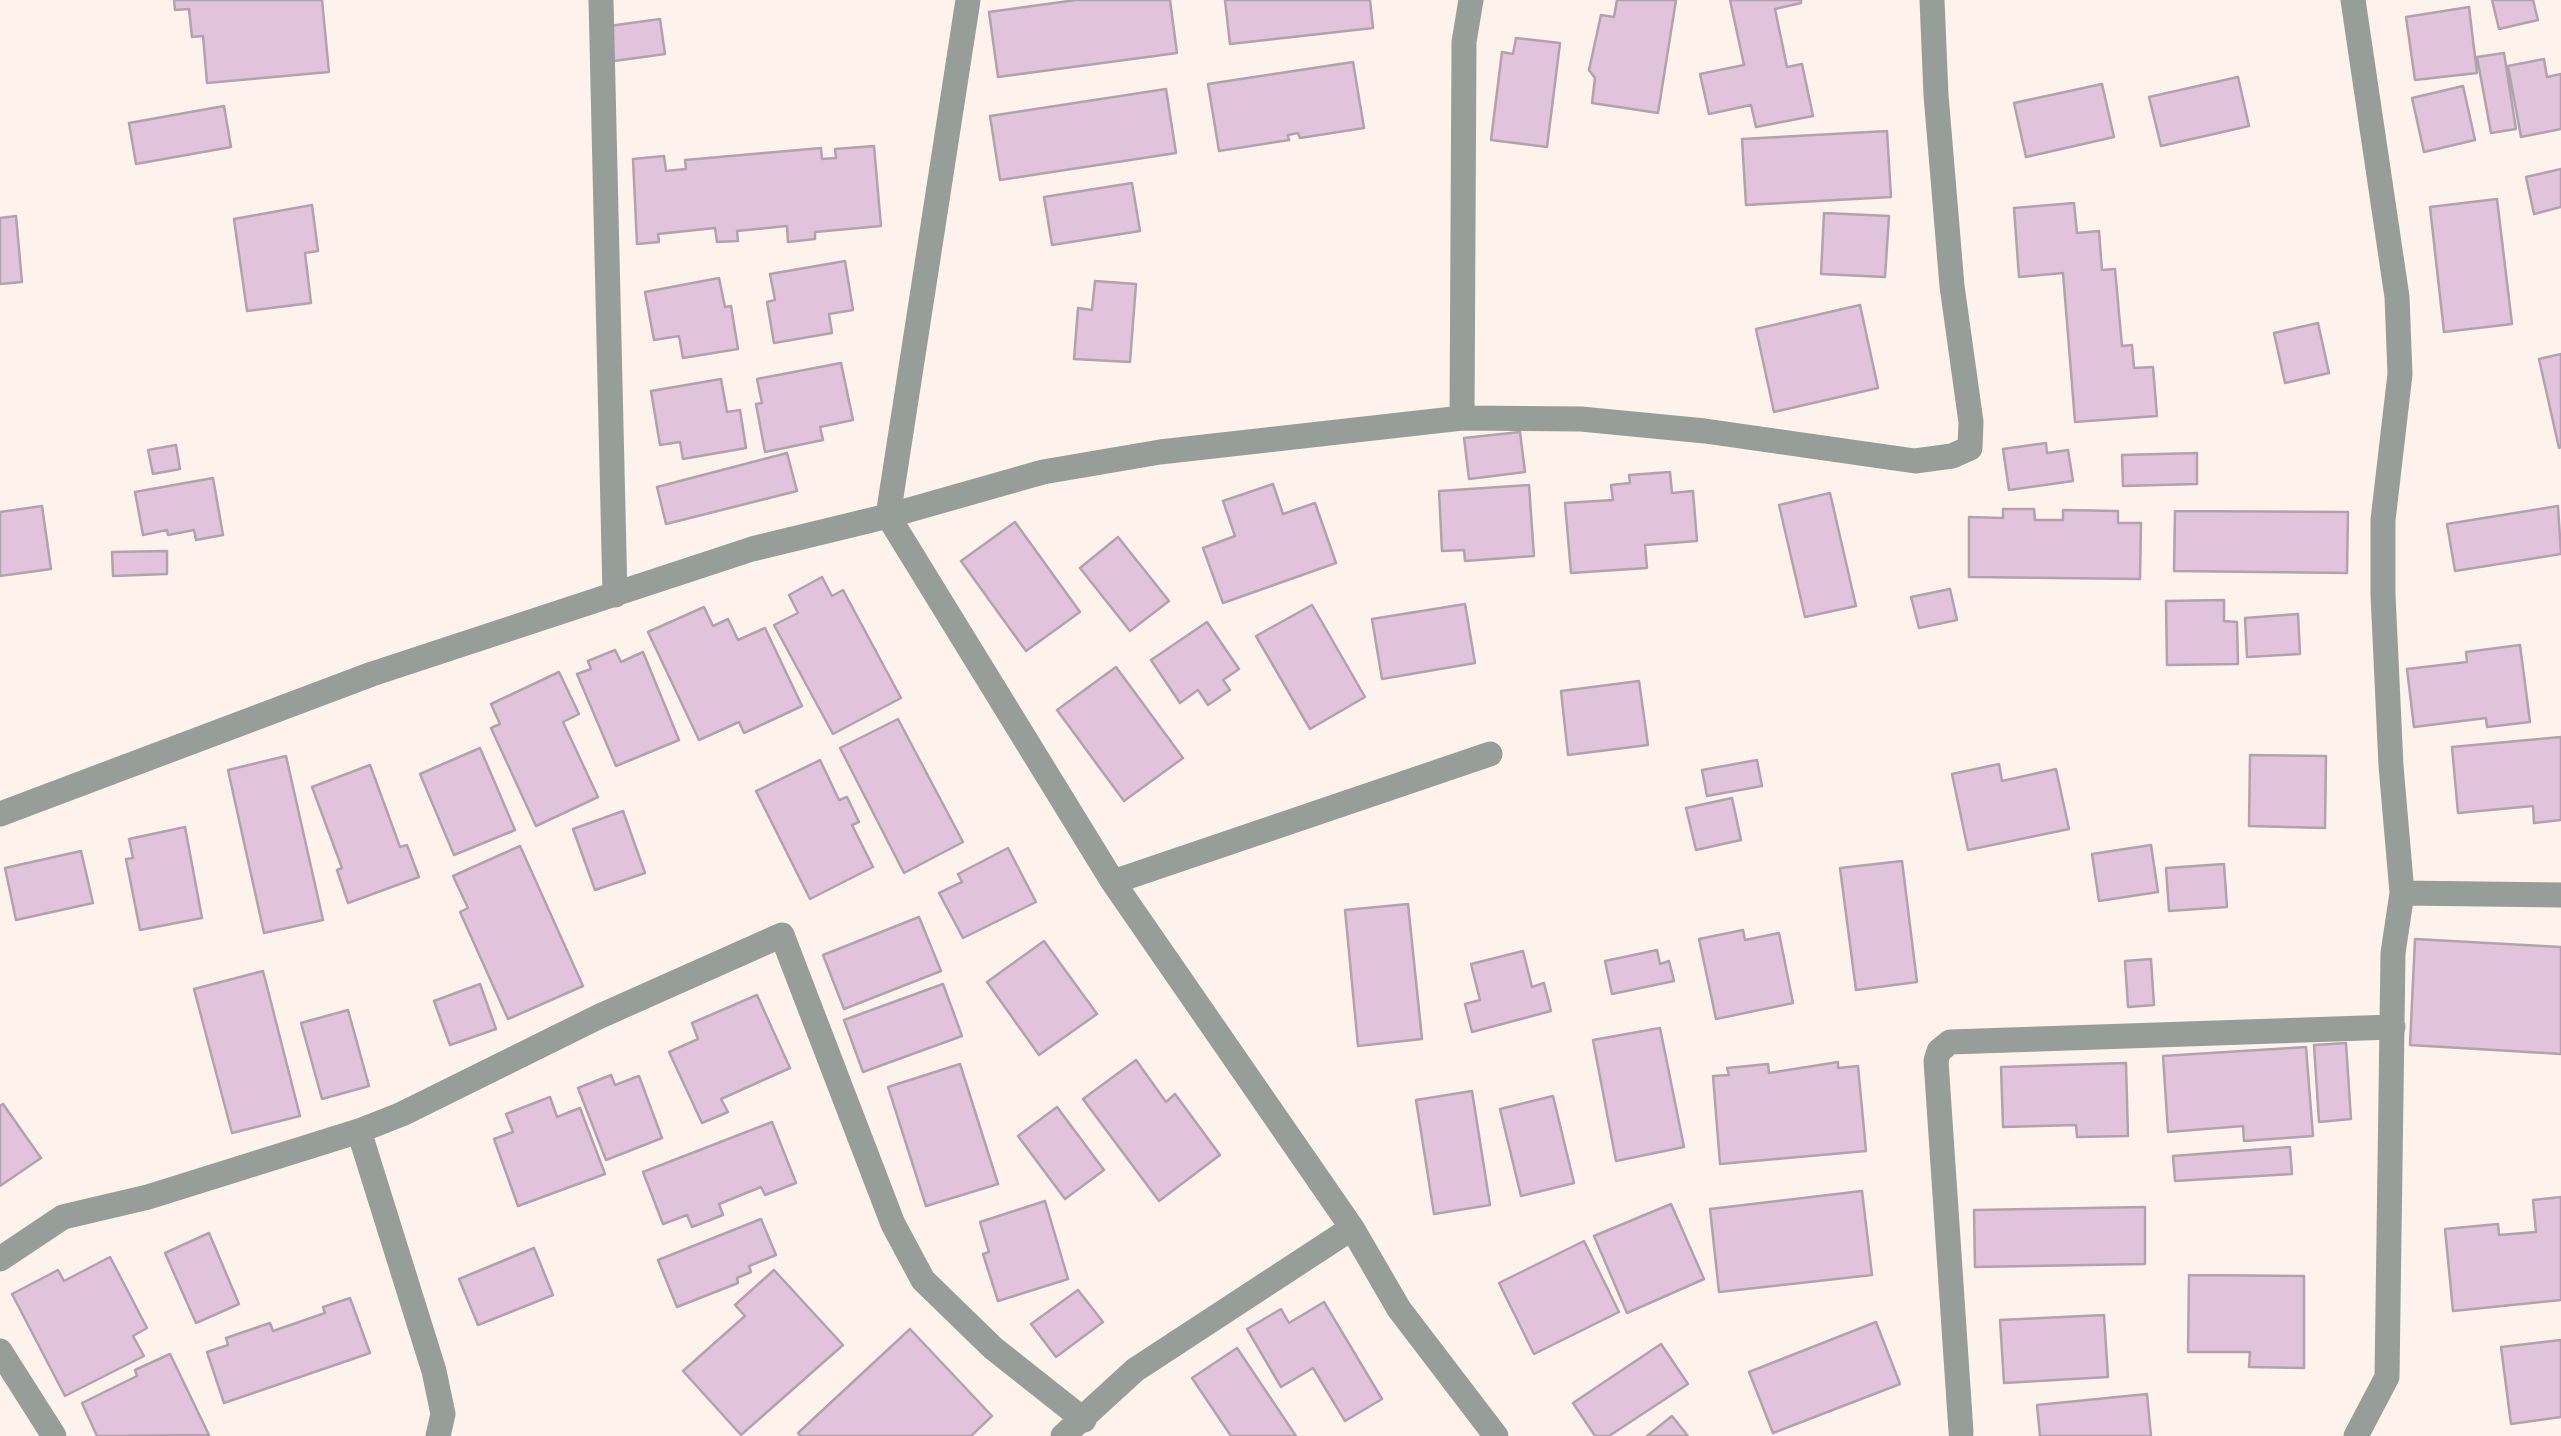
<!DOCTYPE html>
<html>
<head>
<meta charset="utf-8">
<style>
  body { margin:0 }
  canvas { display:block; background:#fef2ec }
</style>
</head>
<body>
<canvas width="2561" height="1436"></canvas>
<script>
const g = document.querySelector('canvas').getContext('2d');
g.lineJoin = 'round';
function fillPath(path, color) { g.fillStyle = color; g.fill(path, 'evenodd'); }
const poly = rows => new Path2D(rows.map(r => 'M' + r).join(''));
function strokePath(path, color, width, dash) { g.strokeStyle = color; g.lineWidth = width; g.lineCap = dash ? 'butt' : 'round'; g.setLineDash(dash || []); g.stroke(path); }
const building = poly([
  [174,0,322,0,329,72,207,83,203,36,192,37,189,9,175,10,174,0],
  [1076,0,1170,0,1177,53,998,77,989,12,1076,0],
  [1225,0,1370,0,1373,28,1230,44,1225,0],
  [1617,0,1676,0,1658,113,1592,103,1595,78,1589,70,1601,15,1614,17,1617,0],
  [1730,0,1801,0,1801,3,1775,9,1787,67,1802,64,1813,116,1756,127,1751,105,1709,114,1700,74,1744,65,1730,0],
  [2492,0,2533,0,2538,20,2499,29,2492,0],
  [2469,7,2477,73,2415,80,2406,17,2469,7],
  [660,19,665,54,614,61,609,26,660,19],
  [1516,38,1560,43,1547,147,1491,140,1502,52,1513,54,1516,38],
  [2504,53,2516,129,2491,133,2477,57,2504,53],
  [2544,59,2547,77,2561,74,2561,129,2521,137,2508,66,2544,59],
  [1353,62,1364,128,1300,138,1298,133,1288,135,1289,140,1219,151,1208,84,1353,62],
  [2238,77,2249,126,2161,146,2149,97,2238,77],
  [2102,84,2114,137,2026,157,2014,103,2102,84],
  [2463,86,2475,140,2424,152,2412,98,2463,86],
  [1166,89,1176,153,1000,180,990,116,1166,89],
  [224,106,231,147,136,164,129,123,224,106],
  [1887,131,1891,197,1746,205,1742,139,1887,131],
  [874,146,881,226,815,232,815,239,788,242,787,226,737,231,738,241,717,242,715,228,658,234,659,242,637,244,633,159,664,156,666,171,686,169,685,160,821,148,822,159,836,158,835,149,874,146],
  [2561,169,2561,207,2534,214,2526,177,2561,169],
  [1132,183,1140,231,1052,245,1044,197,1132,183],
  [2497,199,2512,324,2444,332,2430,207,2497,199],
  [2074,203,2077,233,2099,231,2102,270,2115,269,2122,346,2132,345,2134,368,2153,367,2157,416,2075,422,2063,273,2019,277,2014,208,2074,203],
  [312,205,318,251,305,253,311,303,247,311,234,219,312,205],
  [1824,213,1889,216,1885,277,1821,274,1824,213],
  [16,216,22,282,0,284,0,218,16,216],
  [845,261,853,310,829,314,832,333,774,343,767,302,775,300,770,274,845,261],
  [719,278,725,307,731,306,738,349,683,358,679,336,654,340,645,292,719,278],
  [1095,281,1136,284,1130,362,1074,359,1078,308,1092,310,1095,281],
  [1860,305,1878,388,1774,412,1756,329,1860,305],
  [2318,323,2329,373,2285,383,2274,333,2318,323],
  [2561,354,2561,447,2559,448,2539,359,2561,354],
  [841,363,853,420,820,427,823,440,765,452,756,404,762,403,757,379,841,363],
  [721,379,727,412,740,410,746,448,683,459,680,442,660,445,651,391,721,379],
  [1520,432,1525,472,1469,479,1464,438,1520,432],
  [2046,443,2047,453,2068,450,2073,481,2009,490,2003,449,2046,443],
  [176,445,180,469,153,474,148,450,176,445],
  [787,453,797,491,666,524,657,487,787,453],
  [2197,453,2197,484,2123,486,2122,455,2197,453],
  [1670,472,1672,493,1693,491,1697,541,1645,545,1647,568,1571,573,1565,503,1613,500,1611,485,1630,483,1629,475,1670,472],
  [213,478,223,535,196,540,194,530,168,535,167,530,143,535,135,492,213,478],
  [1273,484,1283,514,1315,503,1336,563,1223,603,1203,548,1235,536,1223,501,1273,484],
  [1529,485,1534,556,1465,561,1464,550,1442,551,1439,491,1529,485],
  [1830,493,1856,606,1805,617,1779,505,1830,493],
  [42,506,51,569,0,576,0,512,42,506],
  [2558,506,2561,554,2455,571,2447,524,2558,506],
  [2003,509,2034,509,2035,520,2063,520,2063,510,2118,511,2118,523,2141,523,2140,579,1969,577,1969,517,2003,518,2003,509],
  [2175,511,2348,512,2347,573,2174,571,2175,511],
  [1015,522,1080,612,1026,651,961,561,1015,522],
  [1118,537,1169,601,1130,631,1080,568,1118,537],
  [167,551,167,574,113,576,112,552,167,551],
  [822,577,832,596,843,590,901,698,833,734,774,625,798,613,789,595,822,577],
  [1950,589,1957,620,1919,628,1911,597,1950,589],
  [2224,600,2224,621,2237,622,2238,664,2167,665,2166,601,2224,600],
  [1465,604,1475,663,1382,679,1372,619,1465,604],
  [1312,605,1365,697,1310,729,1256,636,1312,605],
  [704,607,713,626,728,619,738,640,765,628,802,706,744,733,739,722,699,740,648,632,704,607],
  [2298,614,2300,654,2247,657,2245,618,2298,614],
  [1207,622,1239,669,1223,680,1230,690,1208,705,1198,690,1180,703,1151,660,1207,622],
  [2520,645,2530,722,2487,727,2486,718,2414,727,2407,669,2467,662,2466,652,2520,645],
  [615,650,621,662,643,652,679,740,616,766,577,674,591,669,588,661,615,650],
  [1116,667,1183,758,1124,801,1057,710,1116,667],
  [559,672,579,714,563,722,598,797,536,826,491,728,500,724,491,704,559,672],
  [1639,681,1648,745,1568,755,1561,691,1639,681],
  [898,719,963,842,904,873,840,748,898,719],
  [2561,737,2561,820,2534,823,2533,806,2458,813,2452,747,2561,737],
  [480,748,515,830,454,855,420,774,480,748],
  [2250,755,2326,756,2325,828,2249,826,2250,755],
  [286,756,323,920,264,933,228,770,286,756],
  [820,760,839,800,847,797,859,822,852,825,873,867,810,899,756,791,820,760],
  [1757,760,1762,786,1707,796,1702,770,1757,760],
  [1999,764,2002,781,2056,769,2069,829,1968,850,1952,774,1999,764],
  [370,765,400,847,407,845,419,877,348,903,337,870,342,868,312,787,370,765],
  [1732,798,1741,840,1696,850,1686,808,1732,798],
  [623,811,645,873,595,890,573,829,623,811],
  [185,827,202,918,140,930,126,859,133,858,129,839,185,827],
  [2151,845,2158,892,2099,901,2092,854,2151,845],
  [520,846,583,986,508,1019,460,912,468,908,453,876,520,846],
  [1008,848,1036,902,963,938,939,893,962,882,958,874,1008,848],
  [81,851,93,903,16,920,5,868,81,851],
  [1902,861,1917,982,1856,990,1840,868,1902,861],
  [2224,864,2227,907,2169,911,2166,868,2224,864],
  [1408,904,1422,1039,1358,1046,1345,910,1408,904],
  [919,917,941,971,844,1009,823,955,919,917],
  [1743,930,1745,940,1779,933,1793,1003,1716,1019,1699,939,1743,930],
  [2415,939,2561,947,2561,1054,2410,1045,2415,939],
  [1044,941,1097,1014,1039,1055,987,982,1044,941],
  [1657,950,1660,964,1669,961,1674,981,1612,994,1605,961,1657,950],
  [1523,951,1532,987,1544,983,1551,1011,1472,1032,1465,1004,1480,1000,1471,964,1523,951],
  [2151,959,2154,1005,2128,1007,2125,961,2151,959],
  [263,971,300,1116,232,1133,194,989,263,971],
  [480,984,496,1029,450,1045,434,1001,480,984],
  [943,984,962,1036,863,1072,844,1020,943,984],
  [757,995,790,1068,721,1099,728,1112,702,1123,669,1052,698,1039,692,1023,757,995],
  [348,1010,369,1086,322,1099,301,1023,348,1010],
  [1660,1028,1684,1147,1616,1161,1593,1040,1660,1028],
  [2346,1043,2351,1119,2319,1122,2314,1045,2346,1043],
  [2306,1047,2313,1136,2244,1141,2243,1126,2168,1132,2163,1056,2306,1047],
  [1136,1060,1166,1102,1175,1094,1220,1155,1159,1201,1083,1099,1136,1060],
  [1838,1062,1838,1068,1858,1066,1866,1151,1720,1164,1713,1076,1729,1075,1727,1068,1768,1064,1769,1073,1838,1062],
  [2126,1063,2128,1136,2077,1137,2076,1125,2003,1127,2001,1067,2126,1063],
  [960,1064,998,1184,926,1206,888,1087,960,1064],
  [611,1075,615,1085,639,1076,662,1138,606,1160,578,1088,611,1075],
  [1472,1091,1490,1205,1434,1214,1416,1100,1472,1091],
  [1553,1096,1574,1183,1521,1196,1500,1109,1553,1096],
  [550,1097,557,1117,580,1108,605,1174,518,1206,494,1139,513,1132,506,1114,550,1097],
  [3,1104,41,1158,0,1186,0,1106,3,1104],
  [1057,1107,1104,1170,1065,1199,1018,1136,1057,1107],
  [772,1122,796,1183,765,1195,761,1187,719,1204,723,1215,692,1227,687,1215,663,1224,643,1172,772,1122],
  [2290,1147,2292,1174,2175,1181,2173,1156,2290,1147],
  [1862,1191,1872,1275,1719,1292,1710,1209,1862,1191],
  [2561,1197,2561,1300,2453,1311,2445,1229,2498,1224,2499,1235,2536,1232,2533,1200,2561,1197],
  [1045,1201,1068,1279,998,1301,983,1254,989,1252,980,1222,1045,1201],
  [1671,1204,1704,1279,1627,1313,1594,1236,1671,1204],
  [2145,1207,2145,1264,1975,1267,1974,1210,2145,1207],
  [761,1219,776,1255,749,1266,751,1272,737,1278,738,1283,677,1307,658,1260,761,1219],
  [209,1233,239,1304,196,1323,165,1253,209,1233],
  [1584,1241,1619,1312,1534,1354,1499,1283,1584,1241],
  [534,1248,553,1295,478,1325,459,1279,534,1248],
  [110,1257,147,1328,133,1336,144,1356,65,1396,12,1294,58,1270,64,1281,110,1257],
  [774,1270,843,1345,741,1435,683,1371,745,1316,735,1305,774,1270],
  [2189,1275,2304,1276,2304,1368,2249,1367,2250,1352,2188,1352,2189,1275],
  [1078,1290,1103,1322,1056,1357,1031,1324,1078,1290],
  [350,1298,370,1353,224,1403,207,1352,228,1345,226,1338,270,1323,273,1331,325,1313,323,1307,350,1298],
  [1324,1302,1382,1399,1345,1421,1313,1368,1281,1387,1247,1329,1281,1309,1289,1323,1324,1302],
  [2104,1315,2108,1377,2004,1383,2000,1320,2104,1315],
  [1876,1322,1900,1384,1773,1433,1749,1372,1876,1322],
  [910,1329,992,1416,971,1436,801,1436,798,1433,910,1329],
  [2561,1340,2561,1417,2511,1424,2501,1347,2561,1340],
  [1661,1344,1688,1384,1609,1436,1595,1436,1573,1403,1661,1344],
  [1237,1348,1296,1436,1231,1436,1192,1378,1237,1348],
  [170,1354,209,1435,97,1436,82,1403,137,1376,135,1370,170,1354],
  [2147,1394,2151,1436,2040,1436,2037,1405,2147,1394],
  [1672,1416,1688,1436,1647,1436,1672,1416]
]);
fillPath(building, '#e1c4db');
strokePath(building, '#b1a2ae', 2.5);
strokePath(poly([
  [601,0,615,595],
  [968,0,888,516,1113,882,1352,1228,1399,1309,1496,1436],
  [2353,0,2397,297,2400,374,2383,520,2383,595,2391,766,2402,893,2393,953,2387,1377,2356,1436],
  [1462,418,1464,42,1471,0],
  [0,814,372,674,752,549,888,516,1043,472,1160,452,1462,418,1581,419,1705,431,1915,461,1952,456,1970,448,1971,422,1952,286,1936,95,1932,0],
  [1113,882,1490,754],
  [2402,893,2561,895],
  [359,1131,434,1371,443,1414,438,1436],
  [0,1259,63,1217,148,1197,359,1131,402,1114,598,1017,782,935,893,1224,923,1280,993,1348,1084,1420],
  [0,1351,54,1436],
  [1961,1432,1936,1061,1939,1051,1950,1042,2393,1027],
  [1063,1436,1135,1370,1352,1228]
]), '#979d98', 25);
</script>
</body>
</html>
